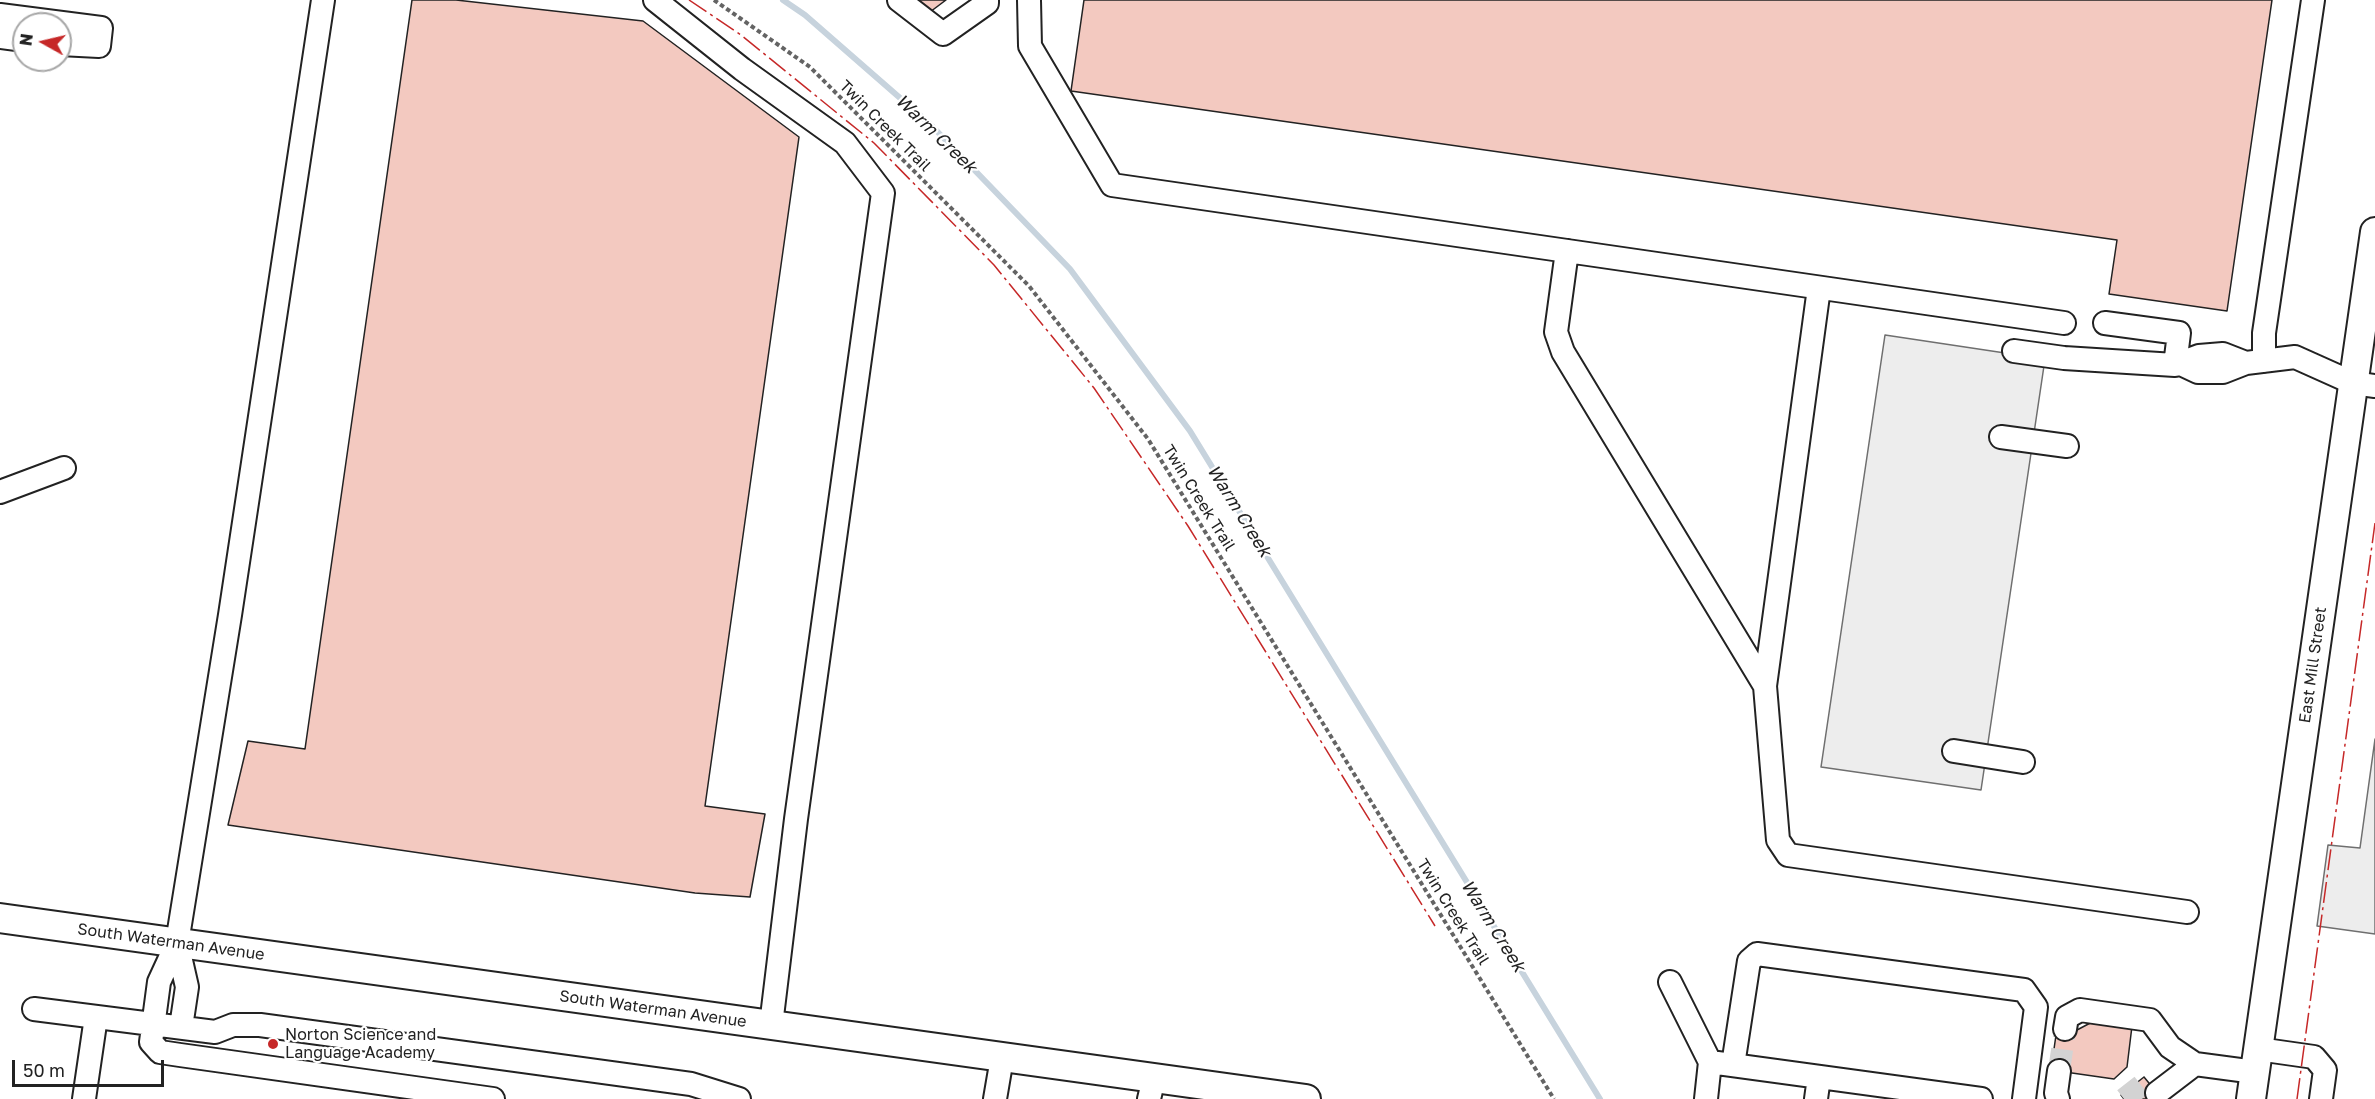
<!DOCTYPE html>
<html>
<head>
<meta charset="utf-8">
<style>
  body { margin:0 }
  #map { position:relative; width:2375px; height:1099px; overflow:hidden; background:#fff; font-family:"Golos Text",sans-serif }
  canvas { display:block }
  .north { position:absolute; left:12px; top:12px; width:60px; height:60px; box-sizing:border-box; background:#fff; border:2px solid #a7a7a7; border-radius:50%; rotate:278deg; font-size:16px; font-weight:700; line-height:24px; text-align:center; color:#222 }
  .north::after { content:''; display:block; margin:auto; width:21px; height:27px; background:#c62828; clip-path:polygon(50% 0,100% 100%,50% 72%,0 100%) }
  .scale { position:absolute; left:12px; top:1060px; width:152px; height:27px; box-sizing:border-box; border:3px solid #222; border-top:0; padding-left:8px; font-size:18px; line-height:21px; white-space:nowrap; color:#222; -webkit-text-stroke:4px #fff; paint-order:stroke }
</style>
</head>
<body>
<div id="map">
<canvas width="2375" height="1099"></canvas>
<div class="north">N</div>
<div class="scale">50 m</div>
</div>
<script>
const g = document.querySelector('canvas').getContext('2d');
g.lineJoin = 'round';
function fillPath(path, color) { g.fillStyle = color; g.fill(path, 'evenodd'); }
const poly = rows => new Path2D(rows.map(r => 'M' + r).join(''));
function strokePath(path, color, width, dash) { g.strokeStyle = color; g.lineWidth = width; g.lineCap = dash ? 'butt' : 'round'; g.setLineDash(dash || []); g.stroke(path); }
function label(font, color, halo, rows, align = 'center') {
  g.font = font + ' "Golos Text",sans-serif'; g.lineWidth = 4.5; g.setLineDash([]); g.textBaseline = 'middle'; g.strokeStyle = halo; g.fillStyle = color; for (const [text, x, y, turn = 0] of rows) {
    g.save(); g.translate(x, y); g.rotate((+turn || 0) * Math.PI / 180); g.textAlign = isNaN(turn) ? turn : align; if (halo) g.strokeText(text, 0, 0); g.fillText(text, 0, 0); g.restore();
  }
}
const parking = poly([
  [1885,335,2045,359,1981,790,1821,767,1885,335],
  [2375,739,2375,934,2317,926,2328,845,2360,848,2375,739]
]);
fillPath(parking, '#ededed');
strokePath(parking, '#6f6f6f', 1.5);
strokePath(poly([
  [783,0,805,15,931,125,1070,269,1190,431,1600,1099]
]), '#c7d3dd', 6);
const building = poly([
  [412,0,456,0,643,21,799,137,705,806,765,814,750,897,695,893,228,825,248,741,305,749,412,0],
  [916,0,946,0,930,12,916,0],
  [1084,0,2272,0,2227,311,2109,294,2117,240,1071,91,1084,0],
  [2094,1021,2132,1026,2127,1067,2114,1079,2051,1070,2057,1028,2077,1030,2094,1021],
  [2144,1077,2162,1099,2124,1099,2121,1095,2144,1077]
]);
fillPath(building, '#f3c9c0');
strokePath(building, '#222', 1.5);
strokePath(poly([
  [2059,1071,2065,1029],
  [2124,1099,2147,1081]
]), '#d3d3d3', 22, [22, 11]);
const minor = poly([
  [323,0,230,615,177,943,159,982,151,1042,160,1052,180,1055,493,1099],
  [655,0,742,69,845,143,883,193,796,819,771,1025],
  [899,0,943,34,987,3,987,0],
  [1029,0,1030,46,1112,185,2064,323],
  [0,15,101,28,99,46,60,44],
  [0,37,24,40],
  [1567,251,1556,332,1563,352,1765,686,1778,840,1788,855,2187,912],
  [2105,323,2179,333,2175,365],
  [2014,351,2064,358,2175,365,2199,356,2223,354,2246,363],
  [2264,361,2264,333,2313,0],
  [2181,364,2198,372,2223,372,2246,363,2295,357,2353,383,2375,386],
  [2001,437,2067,446],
  [0,492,64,468],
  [1765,686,1819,288],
  [1954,751,2023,762],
  [177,943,187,987,181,1027],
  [1670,982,1710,1062],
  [34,1009,215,1032,233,1025,260,1025,691,1084,739,1099],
  [2065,1029,2067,1017,2080,1010,2150,1020,2170,1047,2195,1064,2255,1072],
  [2258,1049,2314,1057,2325,1070,2321,1099],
  [1733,1065,1749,961,1757,954,2024,990,2036,1007,2024,1099],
  [2157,1093,2195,1064],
  [84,1099,96,1017],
  [995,1099,1002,1058],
  [1149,1099,1154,1078],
  [1706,1099,1710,1062,1981,1099],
  [1816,1099,1819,1077],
  [2058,1099,2056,1093,2059,1071]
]);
const major = poly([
  [0,918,1306,1099],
  [2251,1099,2375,232]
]);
strokePath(minor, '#222', 26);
strokePath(major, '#222', 32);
strokePath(poly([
  [714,0,810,67,1029,286,1148,439,1554,1099]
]), '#646464', 4, [4.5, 3]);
strokePath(minor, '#fff', 22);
strokePath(major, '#fff', 28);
strokePath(poly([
  [689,0,741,35,874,143,994,265,1094,388,1188,526,1435,926],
  [2297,1099,2375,523]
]), '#c62828', 1.5, [21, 4.5, 3, 4.5]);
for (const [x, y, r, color] of [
  [273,1044,6,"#c62828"]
]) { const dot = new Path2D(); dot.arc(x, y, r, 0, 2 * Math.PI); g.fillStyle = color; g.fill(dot); strokePath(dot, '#fff', 2); }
label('16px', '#222', '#fff', [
  ["Twin Creek Trail",885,126,45],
  ["Twin Creek Trail",1199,498,58],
  ["East Mill Street",2313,665,-82],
  ["Twin Creek Trail",1453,912,58],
  ["South Waterman Avenue",171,942,8],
  ["South Waterman Avenue",653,1009,8]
]);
label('16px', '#222', '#fff', [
  ["Norton Science and",285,1035],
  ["Language Academy",285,1053]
], 'left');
label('italic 18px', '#222', '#fff', [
  ["Warm Creek",936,134,44],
  ["Warm Creek",1239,511,58],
  ["Warm Creek",1493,926,58]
]);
</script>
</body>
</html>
